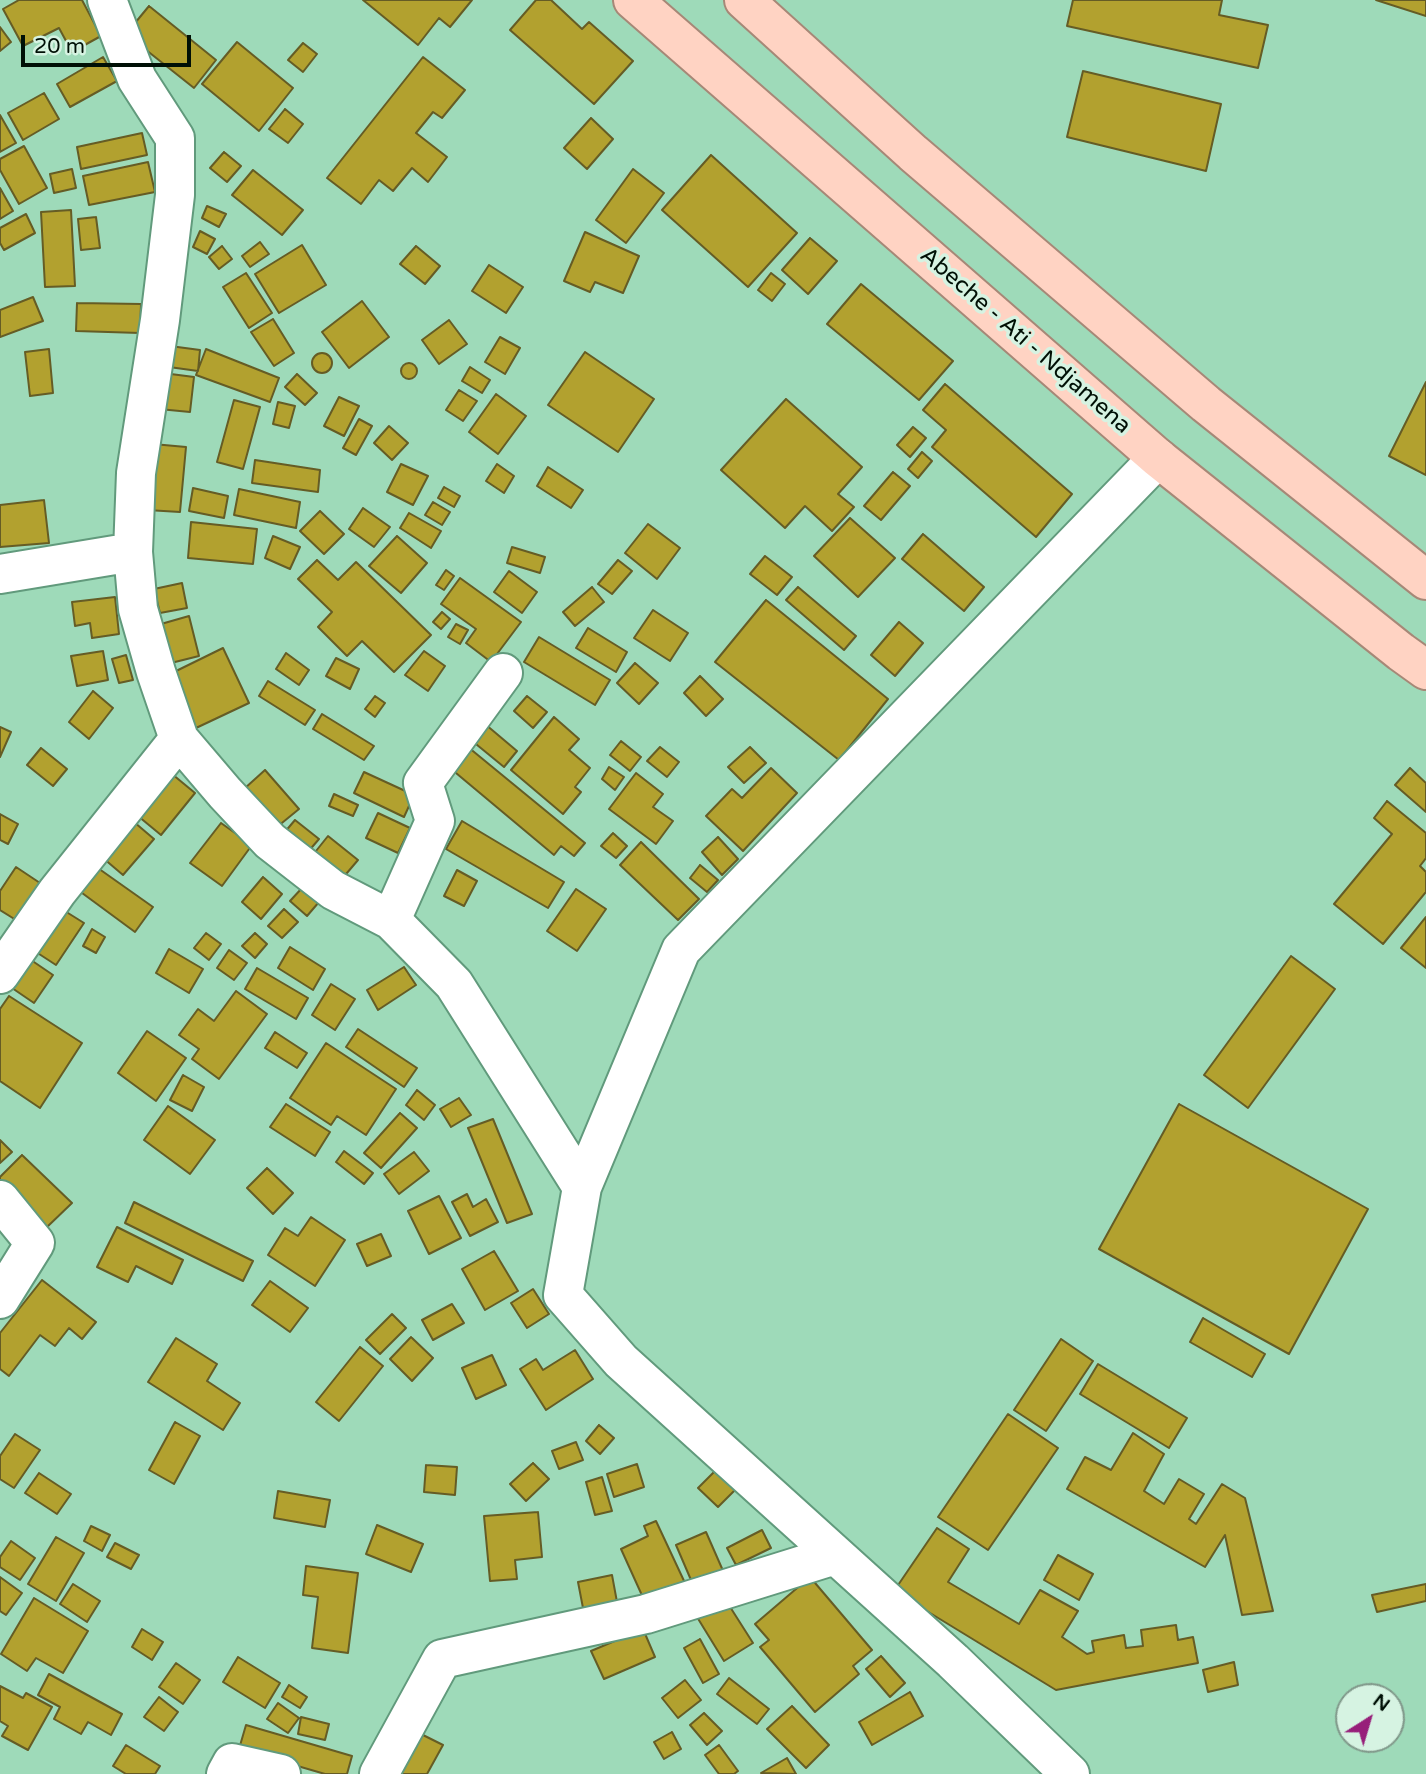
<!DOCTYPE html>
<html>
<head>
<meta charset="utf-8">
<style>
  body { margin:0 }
  #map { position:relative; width:1426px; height:1774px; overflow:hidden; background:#9edab9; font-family:"Varela Round",sans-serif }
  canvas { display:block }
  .north { position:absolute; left:1335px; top:1683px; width:70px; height:70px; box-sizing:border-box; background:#d6f3e2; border:2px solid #80988a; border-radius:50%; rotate:37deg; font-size:19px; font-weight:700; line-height:28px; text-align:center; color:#001006 }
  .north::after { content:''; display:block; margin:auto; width:24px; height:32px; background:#971f7a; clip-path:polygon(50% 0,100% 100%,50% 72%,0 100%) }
  .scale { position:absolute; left:21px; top:35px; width:170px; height:32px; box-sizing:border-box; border:4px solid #001006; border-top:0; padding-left:9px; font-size:21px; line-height:24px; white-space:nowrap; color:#001006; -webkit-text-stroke:5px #d6f3e2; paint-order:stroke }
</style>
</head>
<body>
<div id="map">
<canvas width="1426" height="1774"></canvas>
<div class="north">N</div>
<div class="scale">20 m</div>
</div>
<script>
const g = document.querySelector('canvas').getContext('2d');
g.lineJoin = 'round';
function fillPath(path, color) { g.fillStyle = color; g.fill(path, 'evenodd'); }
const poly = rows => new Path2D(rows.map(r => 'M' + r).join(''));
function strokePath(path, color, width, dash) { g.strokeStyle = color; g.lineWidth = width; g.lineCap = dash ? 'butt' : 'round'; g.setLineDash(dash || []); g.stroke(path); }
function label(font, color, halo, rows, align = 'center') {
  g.font = font + ' "Varela Round",sans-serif'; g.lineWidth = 7; g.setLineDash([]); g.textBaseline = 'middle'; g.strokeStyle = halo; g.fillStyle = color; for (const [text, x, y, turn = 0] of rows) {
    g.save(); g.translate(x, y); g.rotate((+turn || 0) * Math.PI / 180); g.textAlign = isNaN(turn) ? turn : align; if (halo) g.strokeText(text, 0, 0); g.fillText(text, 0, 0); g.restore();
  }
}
const building = poly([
  [19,0,82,0,101,36,72,52,59,28,23,46,3,9,19,0],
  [363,0,472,0,450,27,439,18,418,45,363,0],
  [536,0,551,0,582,29,589,22,633,61,594,104,510,30,536,0],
  [1073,0,1222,0,1219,15,1268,25,1258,68,1067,26,1073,0],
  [1376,0,1426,0,1426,16,1376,0],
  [149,6,216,60,194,88,126,34,149,6],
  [0,27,11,42,0,51,0,27],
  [237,42,293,88,259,131,202,84,237,42],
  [303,43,317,54,303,72,288,60,303,43],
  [103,57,117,81,70,107,57,84,103,57],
  [423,57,465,90,442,118,433,112,416,133,447,157,428,182,412,168,393,191,379,180,361,204,327,178,423,57],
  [1083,71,1221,104,1206,171,1067,137,1083,71],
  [44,93,59,119,23,140,8,113,44,93],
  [285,109,303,124,288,143,269,129,285,109],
  [0,115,16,143,0,152,0,115],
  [591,118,613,139,587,169,564,148,591,118],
  [142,133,147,155,81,169,77,147,142,133],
  [24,146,47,188,19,204,0,170,0,159,24,146],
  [224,152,241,166,227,182,210,168,224,152],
  [711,155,797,233,748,287,662,210,711,155],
  [148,162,155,192,89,205,83,176,148,162],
  [72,169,76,188,54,193,50,174,72,169],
  [633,169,664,193,626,243,596,220,633,169],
  [253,170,303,210,282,235,232,195,253,170],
  [0,188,13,211,0,219,0,188],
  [207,206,226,214,219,227,202,218,207,206],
  [71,210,75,286,45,287,41,212,71,210],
  [26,214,35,233,4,250,0,243,0,228,26,214],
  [96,217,100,248,81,250,78,219,96,217],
  [200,231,215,239,207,254,193,247,200,231],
  [585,232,639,256,623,293,595,282,590,292,564,281,585,232],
  [810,238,837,261,808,294,782,270,810,238],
  [260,242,269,254,250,267,242,256,260,242],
  [302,245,326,285,279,313,255,274,302,245],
  [222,246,232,259,219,269,209,257,222,246],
  [416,246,440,266,425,284,400,264,416,246],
  [489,265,523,287,506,313,472,291,489,265],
  [246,273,272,313,249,328,223,287,246,273],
  [771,273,785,284,772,301,758,290,771,273],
  [861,284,953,361,919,400,827,324,861,284],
  [33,297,43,321,0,337,0,310,33,297],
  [362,301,389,337,349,368,322,332,362,301],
  [77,303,141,304,140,333,76,331,77,303],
  [273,319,294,353,274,366,251,332,273,319],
  [449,320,467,344,439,364,422,340,449,320],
  [500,337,520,348,505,374,485,362,500,337],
  [170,346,200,350,198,371,169,367,170,346],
  [49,349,53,393,30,396,25,352,49,349],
  [206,349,279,378,270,402,196,375,206,349],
  [585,352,654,399,618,452,548,405,585,352],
  '312 363a10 10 0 1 1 20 0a10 10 0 1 1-20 0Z',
  '401 371a8 8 0 1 1 16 0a8 8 0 1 1-16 0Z',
  [470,367,490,380,482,393,462,381,470,367],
  [163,373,194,377,190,412,159,409,163,373],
  [297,374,317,393,305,405,285,387,297,374],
  [1426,382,1426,475,1389,456,1426,382],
  [945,384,1072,494,1036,537,932,447,946,430,923,410,945,384],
  [459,390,477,401,463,421,446,410,459,390],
  [496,394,526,416,498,454,469,432,496,394],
  [339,397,359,406,344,436,324,426,339,397],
  [786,399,862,467,838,494,854,507,832,531,805,506,785,528,721,470,786,399],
  [234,400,260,407,243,469,217,462,234,400],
  [278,402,295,406,289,428,273,424,278,402],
  [359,419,372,426,356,455,343,448,359,419],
  [389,426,408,443,392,460,374,443,389,426],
  [913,427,926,438,910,457,897,445,913,427],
  [153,444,186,447,180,512,147,510,153,444],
  [922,452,932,461,918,478,908,469,922,452],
  [255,460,320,470,318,492,252,483,255,460],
  [401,464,428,476,413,505,387,492,401,464],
  [497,464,514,476,504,493,486,481,497,464],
  [548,467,583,490,571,508,537,486,548,467],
  [893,472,910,486,881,520,864,506,893,472],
  [444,487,460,496,454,507,438,498,444,487],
  [193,488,228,496,224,518,189,511,193,488],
  [239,489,300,502,296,528,234,515,239,489],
  [44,500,49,543,0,547,0,505,44,500],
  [433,502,450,512,442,525,425,515,433,502],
  [363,508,390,527,374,547,349,529,363,508],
  [320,511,344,534,324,554,300,531,320,511],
  [409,513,441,531,431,548,400,528,409,513],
  [850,518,895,558,858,597,814,556,850,518],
  [191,522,257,529,253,564,188,558,191,522],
  [648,524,680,548,657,579,625,553,648,524],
  [923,534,984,587,964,611,902,559,923,534],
  [273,536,300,547,290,569,265,558,273,536],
  [397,536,427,563,401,593,369,566,397,536],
  [512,547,545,557,540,573,507,563,512,547],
  [765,556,792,577,777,595,750,574,765,556],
  [317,560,338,580,356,562,431,635,394,672,362,641,347,656,318,627,332,612,298,579,317,560],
  [618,560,632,571,612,594,598,584,618,560],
  [446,570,454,576,444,590,436,585,446,570],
  [509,571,537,592,522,613,494,592,509,571],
  [460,578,521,622,491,662,466,643,476,629,441,604,460,578],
  [182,583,187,608,160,613,154,589,182,583],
  [592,587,604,602,575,626,563,612,592,587],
  [798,587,856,636,844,650,786,600,798,587],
  [115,597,119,634,92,638,90,623,75,626,72,602,115,597],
  [766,600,888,699,839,760,715,662,766,600],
  [653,610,688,633,670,661,634,638,653,610],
  [442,612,450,619,441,629,433,622,442,612],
  [189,616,199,656,171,663,161,624,189,616],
  [899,622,923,643,895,676,871,655,899,622],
  [456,624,468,630,460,644,448,637,456,624],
  [588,628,627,652,616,672,576,648,588,628],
  [539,637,610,680,595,705,524,662,539,637],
  [223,648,249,703,196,728,170,674,223,648],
  [103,651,108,680,77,686,71,656,103,651],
  [424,651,445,666,428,691,405,675,424,651],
  [286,653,309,670,299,685,276,669,286,653],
  [126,655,133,680,119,683,112,659,126,655],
  [336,658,359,669,350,689,326,676,336,658],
  [635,663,658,683,639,704,617,683,635,663],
  [700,676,723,699,706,716,684,693,700,676],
  [268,681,315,710,305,725,259,696,268,681],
  [93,691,113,708,89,739,69,722,93,691],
  [375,696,385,703,375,717,365,709,375,696],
  [527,696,547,712,533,728,514,711,527,696],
  [322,714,374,746,364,760,313,729,322,714],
  [554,717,579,739,569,750,590,768,575,787,581,792,563,814,511,770,554,717],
  [485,724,517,751,504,767,471,740,485,724],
  [0,727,11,732,0,757,0,727],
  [621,741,641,757,630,771,610,755,621,741],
  [468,747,585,843,574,856,561,846,554,855,450,768,468,747],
  [660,747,679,762,667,777,647,761,660,747],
  [750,747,766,763,744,783,728,767,750,747],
  [41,748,67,769,53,786,27,765,41,748],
  [609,767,624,777,615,790,602,779,609,767],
  [771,768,797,793,743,851,706,816,732,789,742,798,771,768],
  [1410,768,1426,783,1426,812,1395,785,1410,768],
  [265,770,299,809,277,827,244,789,265,770],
  [364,772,414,795,404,817,354,793,364,772],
  [636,773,663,794,653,807,673,821,656,844,609,809,636,773],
  [172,774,195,793,161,835,138,816,172,774],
  [334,794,358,805,353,816,329,806,334,794],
  [1387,801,1426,833,1426,858,1420,866,1426,872,1426,892,1383,944,1334,904,1392,834,1374,818,1387,801],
  [378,813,410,828,398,853,366,838,378,813],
  [0,814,18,824,8,844,0,840,0,814],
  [295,820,319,839,307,853,284,833,295,820],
  [462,821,564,882,548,908,446,849,462,821],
  [134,822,154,839,123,875,103,858,134,822],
  [221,823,252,845,222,886,190,863,221,823],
  [613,833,627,846,616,858,601,846,613,833],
  [328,836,358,860,341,880,312,856,328,836],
  [718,837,738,859,722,875,702,852,718,837],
  [641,842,699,899,678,920,620,865,641,842],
  [700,865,718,880,707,892,690,878,700,865],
  [95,866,153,907,135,932,78,890,95,866],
  [16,867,40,883,16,920,0,910,0,891,16,867],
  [457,870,477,881,464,906,444,896,457,870],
  [263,877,282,894,261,919,242,902,263,877],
  [302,888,319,902,307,916,290,901,302,888],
  [576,889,606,909,577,951,547,931,576,889],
  [60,908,84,923,56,965,33,950,60,908],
  [284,909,298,922,282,938,268,926,284,909],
  [1426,917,1426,968,1401,948,1426,917],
  [92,929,105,937,96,953,83,946,92,929],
  [206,933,221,944,209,960,194,948,206,933],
  [255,933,267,944,255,958,242,946,255,933],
  [290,947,325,969,313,990,278,968,290,947],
  [169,949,203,969,189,993,156,973,169,949],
  [229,950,247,963,234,980,217,968,229,950],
  [1291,956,1335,989,1248,1108,1204,1075,1291,956],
  [31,960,53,975,34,1003,12,988,31,960],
  [404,967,416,985,378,1010,367,990,404,967],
  [257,968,308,998,296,1019,245,989,257,968],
  [331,984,355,999,335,1030,312,1015,331,984],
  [236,991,267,1014,219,1079,192,1059,199,1049,179,1035,198,1009,214,1021,236,991],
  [9,996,82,1043,40,1108,0,1081,0,1009,9,996],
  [358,1029,417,1068,404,1087,346,1047,358,1029],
  [147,1031,186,1058,156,1101,118,1073,147,1031],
  [275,1032,307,1053,297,1068,265,1048,275,1032],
  [326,1043,396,1089,366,1135,337,1116,331,1125,290,1098,326,1043],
  [183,1075,204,1087,192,1111,170,1100,183,1075],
  [417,1090,435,1105,424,1120,406,1105,417,1090],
  [459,1098,471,1115,451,1127,440,1109,459,1098],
  [286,1104,330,1132,315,1156,270,1127,286,1104],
  [1179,1104,1368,1209,1289,1354,1099,1249,1179,1104],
  [168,1106,215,1140,190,1174,144,1140,168,1106],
  [400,1113,417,1128,381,1168,364,1153,400,1113],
  [493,1119,532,1214,507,1223,468,1128,493,1119],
  [0,1140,12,1152,0,1163,0,1140],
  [344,1151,373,1173,364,1184,336,1162,344,1151],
  [414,1152,429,1171,399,1194,384,1174,414,1152],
  [22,1155,72,1203,46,1228,0,1181,0,1177,22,1155],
  [267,1168,293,1193,273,1214,247,1188,267,1168],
  [467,1194,473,1207,486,1199,498,1222,470,1236,452,1202,467,1194],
  [439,1196,461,1238,429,1254,408,1211,439,1196],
  [134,1202,253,1261,243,1281,125,1223,134,1202],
  [311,1217,345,1240,315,1286,268,1255,285,1228,298,1236,311,1217],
  [117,1227,183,1260,172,1284,136,1266,128,1282,97,1267,117,1227],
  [381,1234,391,1256,367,1266,357,1244,381,1234],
  [494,1251,518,1291,485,1310,462,1269,494,1251],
  [42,1280,96,1322,82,1339,69,1328,55,1346,40,1335,9,1376,0,1369,0,1333,42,1280],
  [270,1281,308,1308,290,1332,252,1305,270,1281],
  [533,1289,549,1314,527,1328,511,1303,533,1289],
  [452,1304,464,1323,433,1340,422,1320,452,1304],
  [392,1314,406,1328,380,1354,366,1340,392,1314],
  [1203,1318,1265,1354,1252,1377,1190,1342,1203,1318],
  [411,1337,433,1358,412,1381,390,1359,411,1337],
  [176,1338,217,1364,207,1381,240,1403,223,1430,148,1382,176,1338],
  [1061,1339,1093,1361,1046,1431,1014,1410,1061,1339],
  [360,1347,383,1366,339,1421,316,1402,360,1347],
  [575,1350,593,1379,546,1410,520,1369,536,1359,543,1370,575,1350],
  [492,1355,506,1385,476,1399,462,1368,492,1355],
  [1098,1364,1187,1418,1169,1448,1080,1394,1098,1364],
  [1008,1414,1058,1448,988,1550,938,1517,1008,1414],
  [175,1422,200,1436,174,1484,149,1470,175,1422],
  [599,1425,614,1438,600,1454,586,1441,599,1425],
  [1133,1433,1164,1454,1144,1491,1164,1504,1179,1479,1204,1494,1189,1519,1196,1524,1222,1484,1245,1498,1273,1611,1242,1615,1225,1535,1205,1567,1067,1489,1085,1457,1111,1470,1133,1433],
  [15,1434,40,1450,14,1488,0,1479,0,1456,15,1434],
  [576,1442,583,1460,559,1469,552,1451,576,1442],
  [533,1463,549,1479,526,1501,510,1484,533,1463],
  [637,1464,644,1487,614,1497,607,1474,637,1464],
  [426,1465,457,1467,455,1495,424,1492,426,1465],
  [716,1470,736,1489,718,1507,698,1488,716,1470],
  [39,1473,71,1494,57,1514,25,1493,39,1473],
  [602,1477,612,1511,595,1515,586,1482,602,1477],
  [278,1491,330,1500,325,1527,274,1518,278,1491],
  [538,1512,542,1557,515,1560,517,1579,490,1581,484,1516,538,1512],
  [656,1521,685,1583,645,1602,621,1549,648,1536,644,1526,656,1521],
  [377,1525,423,1544,411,1572,366,1554,377,1525],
  [91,1526,110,1535,102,1551,84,1541,91,1526],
  [937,1528,969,1549,948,1582,1019,1624,1040,1590,1078,1611,1062,1637,1087,1654,1094,1652,1092,1641,1124,1635,1126,1648,1143,1646,1141,1630,1176,1625,1178,1640,1193,1637,1198,1663,1056,1690,894,1591,937,1528],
  [762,1530,771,1548,736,1565,727,1548,762,1530],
  [706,1532,724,1573,694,1587,676,1545,706,1532],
  [56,1537,84,1553,56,1601,28,1584,56,1537],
  [11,1541,35,1558,20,1580,0,1567,0,1557,11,1541],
  [115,1543,139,1555,131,1569,107,1557,115,1543],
  [1058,1555,1093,1574,1079,1600,1044,1580,1058,1555],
  [306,1566,358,1573,348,1653,312,1648,318,1597,303,1595,306,1566],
  [612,1575,617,1602,583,1608,578,1582,612,1575],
  [0,1577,22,1593,6,1615,0,1611,0,1577],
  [810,1577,872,1650,853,1666,859,1674,815,1712,760,1647,769,1640,755,1624,810,1577],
  [73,1584,100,1601,87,1622,60,1604,73,1584],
  [1426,1584,1426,1601,1377,1612,1372,1595,1426,1584],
  [34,1598,88,1631,63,1673,36,1658,27,1671,1,1654,34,1598],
  [725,1599,753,1643,724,1661,697,1617,725,1599],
  [142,1629,163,1642,152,1660,132,1647,142,1629],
  [643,1629,655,1657,604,1679,591,1651,643,1629],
  [700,1639,719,1674,703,1683,684,1648,700,1639],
  [881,1656,905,1683,890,1697,866,1669,881,1656],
  [238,1657,280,1683,265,1708,223,1682,238,1657],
  [1234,1662,1238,1685,1208,1692,1203,1670,1234,1662],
  [176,1663,200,1680,183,1704,159,1687,176,1663],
  [49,1674,122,1714,111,1735,88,1722,81,1734,54,1719,60,1707,38,1695,49,1674],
  [729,1678,769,1709,757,1724,717,1694,729,1678],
  [685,1680,701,1700,678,1718,662,1698,685,1680],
  [289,1685,307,1697,300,1708,282,1697,289,1685],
  [0,1686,23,1698,26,1693,52,1707,28,1750,2,1736,8,1726,0,1721,0,1686],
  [910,1692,923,1716,872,1745,859,1722,910,1692],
  [159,1697,178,1712,164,1731,144,1717,159,1697],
  [278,1703,299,1718,288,1733,267,1719,278,1703],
  [792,1706,829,1745,806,1768,767,1729,792,1706],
  [704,1713,722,1731,707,1745,690,1725,704,1713],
  [301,1717,329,1724,325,1740,298,1734,301,1717],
  [246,1725,352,1756,347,1774,325,1774,239,1749,246,1725],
  [672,1732,681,1749,664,1759,654,1742,672,1732],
  [419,1733,443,1745,427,1774,398,1774,419,1733],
  [126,1745,160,1766,155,1774,126,1774,113,1766,126,1745],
  [719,1745,738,1771,734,1774,719,1774,705,1755,719,1745],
  [787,1758,796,1774,761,1773,787,1758]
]);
fillPath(building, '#b2a12f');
strokePath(building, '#655c25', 2);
const minor = poly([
  [0,574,133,552],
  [179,739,225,793,270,841,333,890,391,920,454,984,582,1187,563,1295,621,1361,953,1661,1070,1774],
  [391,920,435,821,423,783,503,673],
  [0,974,57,892,179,739,156,672,138,609,133,552,136,473,160,320,175,195,175,138,137,79,107,0],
  [582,1187,681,950,1158,458],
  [0,1200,35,1243,0,1299],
  [226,1774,232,1763,281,1774],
  [379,1774,442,1659,646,1614,835,1555]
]);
const trunk = poly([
  [633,0,1158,458,1401,652,1426,670],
  [744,0,913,153,1206,404,1426,580]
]);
strokePath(minor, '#619a7c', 42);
strokePath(trunk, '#a68877', 42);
strokePath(minor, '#fff', 38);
strokePath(trunk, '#ffd3c3', 38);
label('23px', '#001006', '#d6f3e2', [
  ["Abeche - Ati - Ndjamena",1025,341,41]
]);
</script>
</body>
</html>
